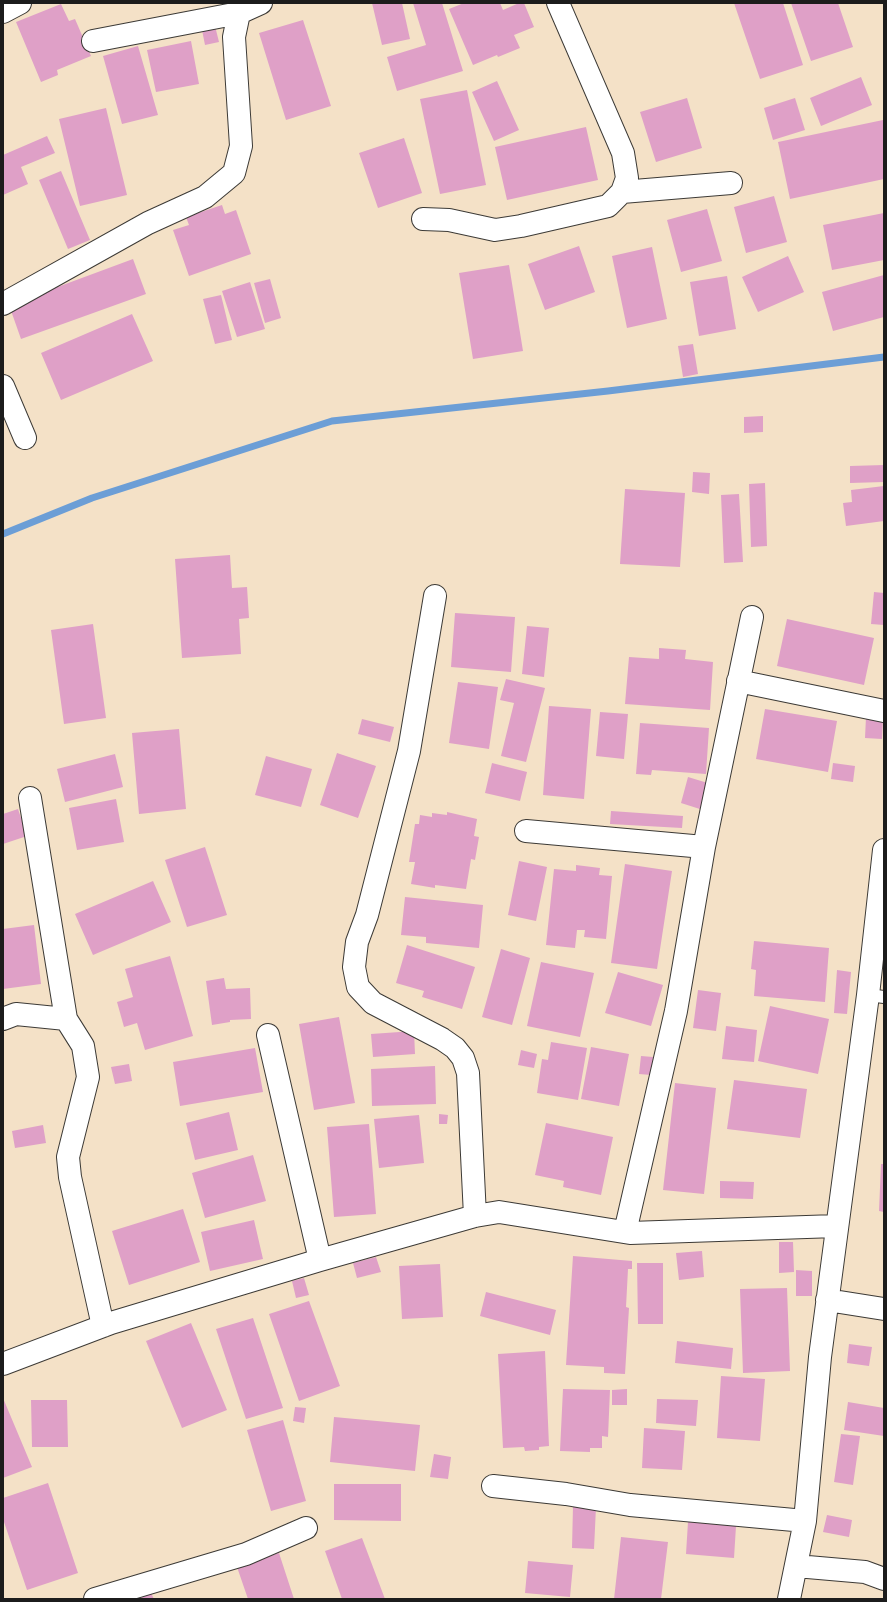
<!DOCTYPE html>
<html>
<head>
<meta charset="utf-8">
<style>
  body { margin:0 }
  #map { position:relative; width:887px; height:1602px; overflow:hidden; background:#f4e1c7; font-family:"IM FELL DW Pica",serif }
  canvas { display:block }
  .frame { position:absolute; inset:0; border:4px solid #1c1c1c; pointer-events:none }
</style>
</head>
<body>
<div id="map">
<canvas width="887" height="1602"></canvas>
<div class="frame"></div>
</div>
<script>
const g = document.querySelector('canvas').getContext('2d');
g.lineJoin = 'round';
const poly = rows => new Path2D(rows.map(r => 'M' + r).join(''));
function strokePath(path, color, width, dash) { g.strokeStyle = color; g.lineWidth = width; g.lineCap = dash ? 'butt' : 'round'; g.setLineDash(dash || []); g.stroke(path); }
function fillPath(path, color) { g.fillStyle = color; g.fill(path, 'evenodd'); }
strokePath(poly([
  [3,534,92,498,332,421,608,391,884,357]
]), '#6c9ed6', 7);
fillPath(poly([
  [372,3,402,3,410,39,382,45],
  [413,3,442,3,463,71,397,91,387,57,426,45],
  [464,3,500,3,503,10,519,3,524,3,534,27,514,35,520,48,498,57,497,55,473,65,449,9],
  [734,3,783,3,803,65,760,79],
  [791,3,838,3,853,47,811,61],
  [61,4,69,21,75,19,91,56,57,70,58,75,41,82,16,22],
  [303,20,331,106,286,120,259,33],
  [214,22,219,42,205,45,201,25],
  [191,41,199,84,156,92,147,50],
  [138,46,158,115,122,124,103,56],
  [861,77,872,105,821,126,810,98],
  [497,81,519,130,494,141,472,92],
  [467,90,486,185,440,194,420,99],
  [687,98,702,148,656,162,640,112],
  [795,98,805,130,773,140,764,108],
  [106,108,127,195,80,206,59,119],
  [883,120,884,126,884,179,790,199,778,142],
  [586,127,598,180,507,200,495,147],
  [47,136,55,153,21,167,28,184,3,195,3,155],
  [404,138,422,193,378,208,359,153],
  [61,171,90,240,68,249,39,180],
  [774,196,787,242,746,253,734,207],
  [222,205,225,214,236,210,251,254,189,276,173,230,189,225,186,217],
  [707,209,722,261,681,272,667,220],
  [884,213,884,260,832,270,823,225],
  [579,246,595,292,545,310,528,264],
  [652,247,667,319,627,328,612,256],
  [788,256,804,292,758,312,742,277],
  [133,259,146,294,21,339,9,305],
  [509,265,523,351,473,359,459,273],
  [884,275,884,317,833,331,822,292],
  [727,276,736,329,699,336,690,282],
  [270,279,281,318,265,323,254,283],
  [250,282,265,329,237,337,222,291],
  [221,295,232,340,215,344,203,299],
  [132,314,153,361,61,400,41,353],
  [693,344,698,374,683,377,678,346],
  [763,416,763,432,744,433,744,417],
  [884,465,884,482,850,483,850,466],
  [693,472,710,473,709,494,692,492],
  [765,483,767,546,751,547,749,484],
  [884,486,884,521,846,526,843,503,852,502,851,490],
  [625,489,685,493,680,567,620,564],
  [739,494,743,562,724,563,721,495],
  [230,555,232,588,247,587,249,618,239,619,241,654,182,658,175,559],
  [874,592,884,593,884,625,871,624],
  [455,613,515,617,511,672,451,667],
  [787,619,874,638,864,685,777,666],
  [93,624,106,718,64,724,51,630],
  [527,626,549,628,544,677,522,674],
  [659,648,686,650,685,659,713,662,710,710,625,704,629,657,659,659],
  [506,679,545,688,526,762,501,756,514,703,500,700],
  [458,682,498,687,489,749,449,743],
  [549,706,591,709,584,799,543,795],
  [765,709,837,721,828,772,756,759],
  [600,712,628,714,624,759,596,756],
  [866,717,883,718,882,739,865,738],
  [362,719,394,727,390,742,358,734],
  [640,723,709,728,706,774,652,770,651,775,636,774],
  [179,729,186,809,139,814,132,733],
  [337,753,376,766,358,818,320,805],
  [115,754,123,787,65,802,57,769],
  [266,756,312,769,301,807,255,795],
  [492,763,527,772,520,801,485,793],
  [833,763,855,766,853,782,831,779],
  [688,777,711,784,703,810,681,803],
  [116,799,124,842,77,850,69,808],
  [18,809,27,836,3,844,3,814],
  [611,811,683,816,682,828,610,824],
  [447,812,477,819,474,836,479,837,475,860,471,859,466,889,435,885,435,888,411,884,415,862,409,862,415,824,419,824,420,815,432,817,432,813,447,815],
  [205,847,227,915,187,927,165,860],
  [519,861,547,867,536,921,508,915],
  [625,864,672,871,657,969,611,963],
  [576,865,600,868,599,875,612,876,606,939,584,937,585,930,577,930,575,948,546,945,554,869,576,871],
  [153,881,171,922,93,955,75,914],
  [405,897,483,905,479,948,426,943,426,937,401,935],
  [34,925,41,984,3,989,3,929],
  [754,941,829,948,825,1002,754,996,756,970,751,969],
  [407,945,475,967,462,1009,422,997,424,991,396,983],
  [501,949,530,958,512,1025,482,1017],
  [170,956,193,1036,145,1050,137,1023,124,1027,117,1002,133,997,125,969],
  [541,962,594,973,580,1037,527,1026],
  [837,970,851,972,847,1014,834,1013],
  [618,972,663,985,651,1026,605,1013],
  [224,978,226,989,250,988,251,1019,230,1020,230,1022,212,1025,206,981],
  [698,990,721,993,716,1031,693,1028],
  [770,1006,829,1019,818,1074,758,1061],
  [339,1017,355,1103,314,1110,299,1024],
  [726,1026,757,1030,754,1062,722,1059],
  [414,1031,415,1054,373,1057,371,1034],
  [551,1042,587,1048,578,1100,537,1093,542,1059,548,1060],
  [591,1047,629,1054,619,1106,581,1099],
  [255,1048,263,1092,180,1106,173,1062],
  [521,1050,537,1054,534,1068,518,1065],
  [641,1056,653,1057,651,1075,639,1074],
  [129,1064,132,1081,115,1084,111,1067],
  [435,1066,436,1104,372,1106,371,1069],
  [734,1080,807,1089,800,1138,727,1129],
  [675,1083,716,1088,704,1194,663,1190],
  [229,1112,238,1150,195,1160,186,1123],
  [439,1114,448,1115,447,1124,439,1124],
  [419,1115,424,1163,379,1168,374,1119],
  [546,1123,613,1137,601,1195,563,1187,564,1181,535,1175],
  [369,1124,376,1214,334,1217,327,1127],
  [43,1125,46,1143,15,1148,12,1131],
  [253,1155,266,1201,205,1218,192,1173],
  [881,1164,884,1164,884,1212,879,1211],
  [720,1181,754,1182,753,1199,720,1198],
  [183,1209,200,1262,129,1285,112,1231],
  [254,1220,263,1259,210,1271,201,1232],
  [779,1242,793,1242,794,1272,779,1273],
  [702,1251,704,1277,679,1280,676,1253],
  [573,1256,632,1261,632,1269,628,1269,626,1307,629,1308,625,1374,604,1373,604,1367,566,1365],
  [376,1257,381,1272,357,1278,353,1263],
  [637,1263,663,1263,663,1324,638,1324],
  [440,1264,443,1317,402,1319,399,1266],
  [796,1270,812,1271,812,1296,796,1296],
  [304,1278,309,1295,296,1298,292,1281],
  [787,1288,790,1371,743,1373,740,1289],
  [486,1292,556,1310,550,1335,480,1316],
  [309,1301,340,1386,299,1401,269,1314],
  [253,1318,283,1408,246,1419,216,1329],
  [191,1323,227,1410,182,1428,146,1341],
  [677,1341,733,1348,731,1369,675,1363],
  [849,1344,872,1347,869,1366,847,1363],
  [545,1351,549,1446,539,1447,539,1450,525,1451,524,1447,503,1448,498,1354],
  [721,1376,765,1379,760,1441,717,1438],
  [563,1389,610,1390,608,1437,602,1436,602,1448,590,1448,590,1452,560,1451],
  [627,1389,627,1405,612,1405,612,1390],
  [3,1398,32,1467,3,1478],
  [657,1399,698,1400,696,1426,656,1423],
  [31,1400,67,1400,68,1447,32,1447],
  [848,1402,884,1408,884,1436,844,1430],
  [295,1407,306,1408,304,1423,293,1421],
  [334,1417,420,1425,415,1471,330,1462],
  [283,1420,306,1501,271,1511,247,1430],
  [644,1428,685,1431,682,1470,642,1468],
  [841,1434,860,1436,853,1485,834,1482],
  [434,1454,451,1457,448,1479,430,1477],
  [48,1483,78,1573,27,1590,3,1519,3,1498],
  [334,1484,401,1484,401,1521,334,1520],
  [573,1506,596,1507,594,1549,572,1548],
  [827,1515,852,1520,849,1537,823,1532],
  [688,1522,736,1526,734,1558,686,1554],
  [621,1537,668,1542,661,1599,614,1599],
  [362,1538,385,1599,342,1599,325,1551],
  [279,1553,294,1599,248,1599,237,1567],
  [528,1561,573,1565,570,1597,525,1593],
  [151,1593,154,1599,138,1599]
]), '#dfa0c7');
const service = poly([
  [868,995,884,997]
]);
const minor = poly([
  [3,12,20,3],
  [93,41,239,13],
  [622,192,731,183],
  [423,219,449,220,495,230,521,226,608,206,622,192,627,178,623,153,558,3],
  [3,304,148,223,205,197,234,173,241,146,234,37,239,13,261,3],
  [3,386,25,438],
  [435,596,409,751,367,915,357,942,354,967,358,987,373,1003,442,1039,455,1048,463,1058,468,1073,475,1216],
  [738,681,884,711],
  [30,798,66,1019,83,1046,88,1077,68,1157,70,1177,103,1326],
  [526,831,704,847],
  [3,1019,16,1014,66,1019],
  [268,1035,320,1260],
  [625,1232,676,1011,704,847,752,617],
  [827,1300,884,1309],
  [3,1364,111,1323,320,1260,475,1216,499,1212,630,1233,836,1226],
  [493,1486,566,1494,630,1505,805,1521],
  [796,1566,865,1572,884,1579],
  [95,1599,246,1554,306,1528],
  [789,1599,805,1521,820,1357,868,995,884,850]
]);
strokePath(service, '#3c3a36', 14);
strokePath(minor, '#3c3a36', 24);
strokePath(service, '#fff', 12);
strokePath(minor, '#fff', 22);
</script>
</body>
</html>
